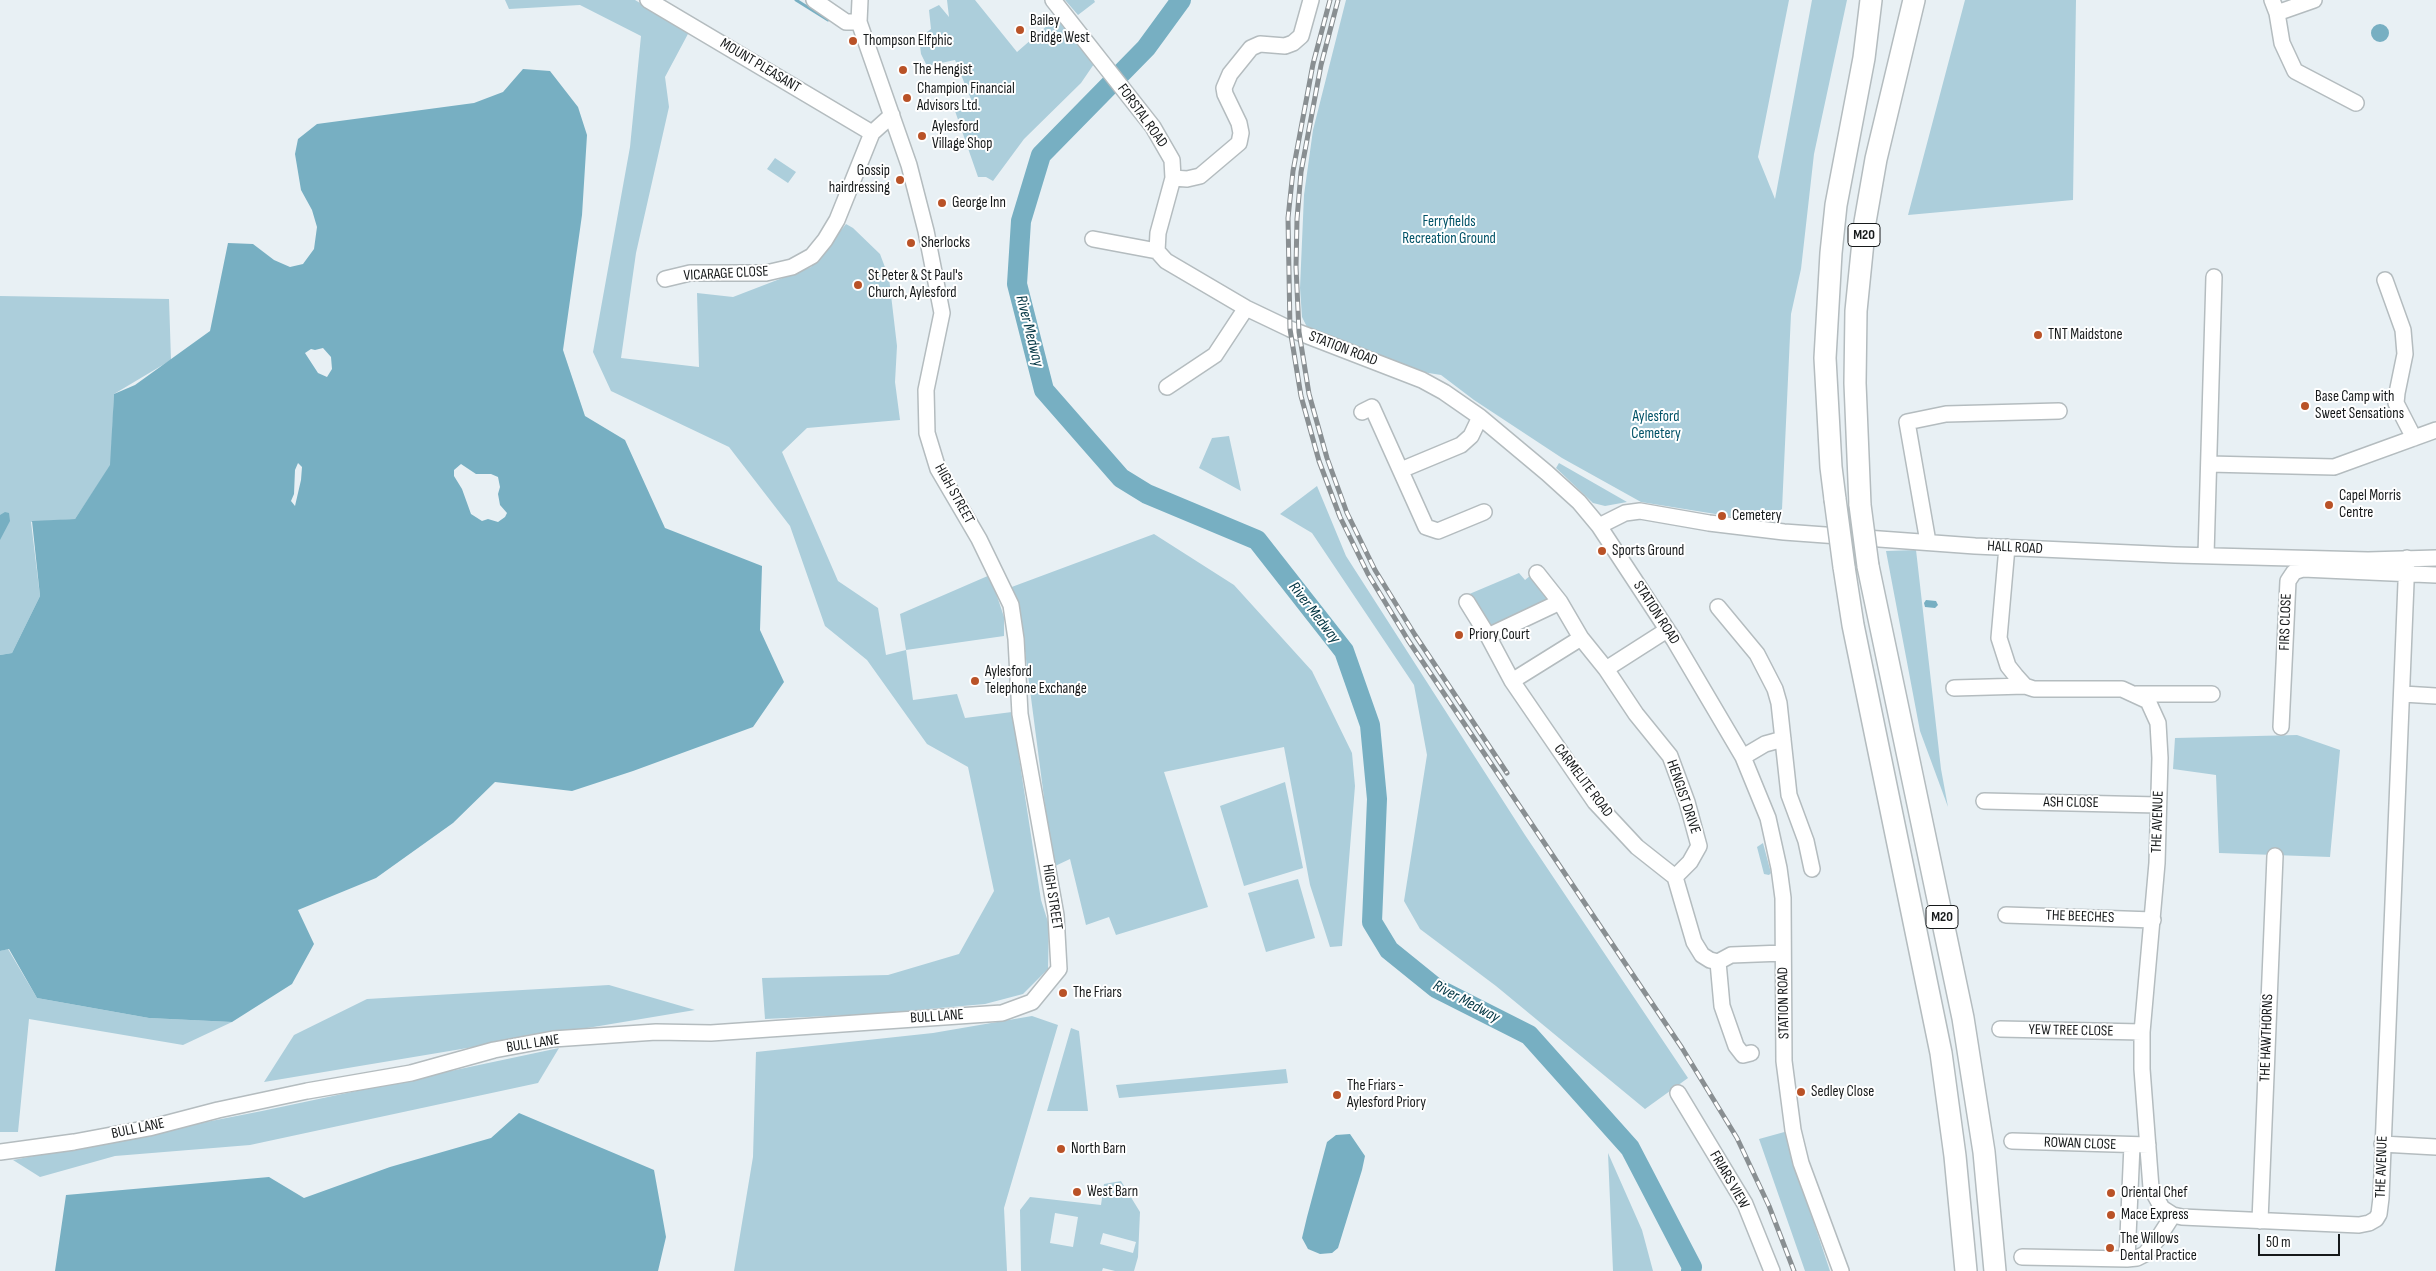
<!DOCTYPE html>
<html>
<head>
<meta charset="utf-8">
<style>
  body { margin:0 }
  #map { position:relative; width:2436px; height:1271px; overflow:hidden; background:#e8f0f4; font-family:"Sofia Sans Condensed",sans-serif }
  canvas { display:block }
  .scale { position:absolute; left:2258px; top:1234px; width:82px; height:22px; box-sizing:border-box; border:2px solid #16191a; border-top:0; padding-left:6px; font-size:15px; line-height:18px; white-space:nowrap; color:#16191a; -webkit-text-stroke:4px #fff; paint-order:stroke }
</style>
</head>
<body>
<div id="map">
<canvas width="2436" height="1271"></canvas>
<div class="scale">50 m</div>
</div>
<script>
const g = document.querySelector('canvas').getContext('2d');
g.lineJoin = 'round';
function fillPath(path, color) { g.fillStyle = color; g.fill(path, 'evenodd'); }
const poly = rows => new Path2D(rows.map(r => 'M' + r).join(''));
function strokePath(path, color, width, dash) { g.strokeStyle = color; g.lineWidth = width; g.lineCap = dash ? 'butt' : 'round'; g.setLineDash(dash || []); g.stroke(path); }
function label(font, color, halo, rows, align = 'center') {
  g.font = font + ' "Sofia Sans Condensed",sans-serif'; g.lineWidth = 4; g.setLineDash([]); g.textBaseline = 'middle'; g.strokeStyle = halo; g.fillStyle = color; for (const [text, x, y, turn = 0] of rows) {
    g.save(); g.translate(x, y); g.rotate((+turn || 0) * Math.PI / 180); g.textAlign = isNaN(turn) ? turn : align; if (halo) g.strokeText(text, 0, 0); g.fillText(text, 0, 0); g.restore();
  }
}
fillPath(poly([
  [505,0,635,0,689,32,665,77,669,107,636,253,621,358,699,367,697,293,733,297,811,267,846,224,853,228,880,254,889,278,897,346,895,382,900,420,807,428,782,452,838,581,878,608,886,655,906,650,900,614,990,575,1004,617,1004,636,906,650,913,700,957,694,965,718,1012,712,1041,900,1049,925,1048,969,1023,994,985,1004,872,1014,765,1019,762,978,888,975,959,954,994,891,968,767,927,744,867,660,825,626,790,526,729,447,611,391,593,352,630,147,641,36,580,5,509,9],
  [947,0,975,0,1017,52,1056,18,1094,64,1081,83,1024,139,993,181,986,177,978,177,955,111,975,109,955,60,927,66,921,54,919,38,931,29,929,10,939,5,949,17],
  [1065,0,1094,0,1095,2,1078,15],
  [1346,0,1789,0,1758,157,1775,199,1812,0,1847,0,1814,154,1801,269,1791,314,1782,509,1766,519,1734,517,1641,502,1562,458,1474,400,1441,375,1410,370,1309,331,1302,317,1300,288,1304,195,1313,130],
  [1965,0,2076,0,2073,200,1908,215],
  [775,158,796,172,788,183,767,169],
  [0,296,169,299,171,360,114,394,111,465,75,519,31,522,40,596,12,653,0,655],
  [1229,436,1241,491,1199,468,1212,438],
  [1559,463,1627,502,1605,506,1593,503,1556,468],
  [1317,486,1346,556,1525,835,1688,1078,1645,1109,1496,986,1420,929,1404,901,1427,755,1414,685,1312,533,1280,514],
  [1154,534,1234,585,1312,671,1352,753,1355,786,1342,946,1330,947,1310,885,1284,747,1164,772,1208,907,1116,935,1109,917,1086,925,1070,859,1053,867,1020,613,1009,588],
  [1916,550,1941,769,1948,807,1920,731,1886,551],
  [1519,573,1525,580,1531,575,1550,601,1489,627,1467,595],
  [2297,735,2340,750,2330,857,2219,853,2216,775,2173,769,2175,738],
  [1285,782,1303,868,1244,886,1220,806],
  [1763,843,1771,873,1769,875,1764,874,1757,847],
  [1298,879,1315,938,1266,952,1248,893],
  [8,949,37,998,149,1018,232,1022,183,1045,29,1019,18,1132,0,1132,0,951],
  [609,985,695,1010,264,1082,294,1035,367,999],
  [1032,1016,1058,1025,1004,1208,1007,1271,734,1271,753,1157,756,1052,933,1033],
  [1071,1028,1079,1031,1088,1111,1047,1111],
  [559,1048,538,1083,250,1145,115,1156,40,1177,13,1160,262,1111],
  [1286,1069,1288,1083,1119,1098,1116,1085],
  [1788,1131,1815,1226,1830,1271,1805,1271,1759,1139],
  [1608,1153,1642,1230,1653,1271,1613,1271],
  [1121,1181,1140,1212,1138,1257,1134,1271,1115,1271,1103,1268,1102,1271,1021,1271,1020,1210,1030,1197,1101,1205,1104,1184],
  [1055,1213,1078,1217,1073,1247,1050,1243],
  [1103,1233,1136,1242,1133,1253,1100,1244]
]), '#accedb');
fillPath(poly([
  '2371 33a9 9 0 1 1 18 0a9 9 0 1 1-18 0Z',
  [523,69,550,71,578,107,587,135,582,215,563,350,585,416,625,440,665,528,762,566,760,630,784,682,753,727,633,771,572,791,495,782,453,823,376,878,298,910,314,944,292,984,232,1022,149,1018,37,998,9,949,0,951,0,655,12,653,40,596,32,521,75,519,110,465,114,394,135,385,210,331,228,243,253,244,274,260,290,267,303,264,314,249,317,227,312,210,301,190,295,154,298,139,317,124,474,103,503,92],
  [323,348,331,357,332,369,327,377,318,373,305,353,311,349,315,350],
  [298,463,302,467,301,480,295,506,291,501,294,494,295,470],
  [461,464,476,474,491,474,498,477,500,487,498,494,500,505,507,513,505,517,498,522,488,519,482,521,471,514,462,489,454,476,454,470],
  [5,512,9,513,10,521,0,540,0,515],
  [1926,600,1936,601,1938,605,1935,608,1925,607,1924,603],
  [519,1113,654,1170,666,1237,658,1271,55,1271,66,1195,269,1177,304,1198,390,1167,491,1138],
  [1350,1134,1365,1156,1362,1170,1338,1248,1332,1253,1320,1254,1308,1249,1302,1238,1307,1217,1327,1142,1336,1135]
]), '#77afc2');
strokePath(poly([
  [796,0,828,20]
]), '#77afc2', 3);
strokePath(poly([
  [1181,0,1146,48,1041,155,1021,221,1017,284,1044,390,1121,478,1147,494,1257,540,1344,651,1370,725,1377,799,1372,922,1389,950,1436,988,1529,1035,1630,1148,1692,1267,1691,1271]
]), '#77afc2', 20);
const minor = poly([
  [648,0,872,133],
  [814,0,846,22,859,22],
  [1053,0,1153,127,1172,160,1173,178,1158,233,1157,251],
  [2272,0,2277,13,2282,43,2295,71,2356,103],
  [2277,13,2314,0],
  [1173,178,1187,179,1200,176,1239,143,1241,133,1239,123,1225,94,1224,88,1230,74,1251,48,1260,44,1285,46,1293,43,1301,36,1311,0],
  [1093,239,1157,251,1166,261,1246,308,1290,329,1422,380,1444,392,1480,417,1547,473,1579,502,1599,526,1674,640,1743,757,1768,818,1779,868,1783,898,1784,1061,1793,1130,1801,1163,1841,1271],
  [665,279,690,273,766,273,792,267,812,256,825,240,837,220,872,133,892,115],
  [2385,280,2403,330,2405,354,2397,393,2396,403,2414,438],
  [1167,387,1215,355,1246,308],
  [1362,412,1372,407,1426,527,1438,531,1484,512],
  [2209,464,2334,467,2436,430],
  [1401,470,1461,445,1471,436,1480,417],
  [1599,526,1625,513,1640,511,1709,523,1784,532,1975,546,2175,555,2368,560,2436,558],
  [1928,542,1907,422,1946,414,2059,411],
  [2007,547,1999,638,2008,666,2016,676,2025,686,2034,689,2122,689,2148,701,2158,723,2160,758,2157,863,2142,1032,2142,1069,2151,1188,2162,1208,2173,1215,2182,1217,2359,1225,2369,1223,2376,1219,2379,1214,2381,1198,2407,558],
  [2206,555,2214,277],
  [1537,573,1560,602,1581,638,1606,669,1636,714,1670,756,1687,802,1699,846,1690,862,1675,877],
  [1467,602,1488,636],
  [1560,602,1488,636,1512,681,1595,802,1637,847,1675,877,1694,942,1702,955,1710,960,1718,962,1731,955,1783,953],
  [1718,607,1757,654,1775,689,1779,703,1789,795,1806,841,1812,869],
  [1606,669,1667,630],
  [1512,681,1581,638],
  [1954,688,2025,686],
  [2136,694,2212,694],
  [2403,694,2436,696],
  [2281,727,2288,581,2294,572,2303,569,2436,575],
  [1743,757,1765,744,1783,739],
  [1984,801,2158,805],
  [2006,915,2153,920],
  [1718,962,1722,1006,1736,1046,1743,1055,1751,1053],
  [2000,1029,2142,1032],
  [1678,1093,1745,1204,1772,1271],
  [2012,1141,2148,1145],
  [2382,1144,2436,1147],
  [0,1152,74,1142,149,1128,218,1110,307,1091,411,1073,494,1050,553,1039,656,1032,711,1033,1002,1013,1032,1002,1059,969,1056,915,1020,714,1016,639,1011,605,979,539,938,469,927,433,926,390,942,313,926,231,909,165,859,22,860,0],
  [2260,1221,2275,856],
  [2022,1257,2127,1259,2137,1258,2145,1254,2157,1240,2173,1215],
  [2127,1259,2132,1145]
]);
const highway = poly([
  [1835,499,1831,467,1825,358,1831,253,1836,205,1864,58,1871,0],
  [1860,505,1855,383,1856,311,1865,222,1876,159,1914,0],
  [1868,566,1963,1018,1984,1152,1995,1271],
  [1844,567,1853,625,1941,1053,1955,1156,1966,1271]
]);
strokePath(minor, '#b4bcbf', 18);
strokePath(highway, '#b4bcbf', 24);
strokePath(minor, '#fff', 15);
strokePath(highway, '#fff', 21);
const rail = poly([
  [1330,0,1313,64,1293,171,1288,218,1290,329,1301,396,1319,461,1340,517,1368,574,1408,640,1682,1048,1737,1138,1769,1206,1794,1271],
  [1338,0,1321,65,1301,172,1297,219,1296,267,1299,332,1309,394,1327,458,1347,513,1375,570,1415,635,1507,773]
]);
strokePath(rail, '#898f92', 5);
strokePath(rail, '#fff', 3, [9]);
const highwayBridge = poly([
  [1835,499,1844,567],
  [1860,505,1868,566]
]);
strokePath(highwayBridge, '#b4bcbf', 24, []);
strokePath(highwayBridge, '#fff', 21);
for (const [x, y, r, color] of [
  [1020,30,5,"#b95227"],
  [853,41,5,"#b95227"],
  [903,70,5,"#b95227"],
  [907,98,5,"#b95227"],
  [922,136,5,"#b95227"],
  [900,180,5,"#b95227"],
  [942,203,5,"#b95227"],
  [911,243,5,"#b95227"],
  [858,285,5,"#b95227"],
  [2038,335,5,"#b95227"],
  [2305,406,5,"#b95227"],
  [2329,505,5,"#b95227"],
  [1722,516,5,"#b95227"],
  [1602,551,5,"#b95227"],
  [1459,635,5,"#b95227"],
  [975,681,5,"#b95227"],
  [1063,993,5,"#b95227"],
  [1801,1092,5,"#b95227"],
  [1337,1095,5,"#b95227"],
  [1061,1149,5,"#b95227"],
  [1077,1192,5,"#b95227"],
  [2111,1193,5,"#b95227"],
  [2111,1215,5,"#b95227"],
  [2110,1248,5,"#b95227"]
]) { const dot = new Path2D(); dot.arc(x, y, r, 0, 2 * Math.PI); g.fillStyle = color; g.fill(dot); strokePath(dot, '#fff', 2); }
for (const [x, y, w] of [
  [1864,235,32],
  [1942,917,32]
]) { const box = new Path2D(); box.roundRect(x - w / 2, y - 11.5, w, 23, 4); g.fillStyle = '#fff'; g.fill(box); strokePath(box, '#16191a', 1); }
label('bold 14px', '#16191a', null, [
  ["M20",1864,235],
  ["M20",1942,917]
]);
label('15px', '#16191a', '#fff', [
  ["Bailey",1030,21],
  ["Bridge West",1030,38],
  ["Thompson Elfphic",863,41],
  ["The Hengist",913,70],
  ["Champion Financial",917,89],
  ["Advisors Ltd.",917,106],
  ["Aylesford",932,127],
  ["Village Shop",932,144],
  ["Gossip",890,171,"right"],
  ["hairdressing",890,188,"right"],
  ["George Inn",952,203],
  ["Sherlocks",921,243],
  ["St Peter & St Paul's",868,276],
  ["Church, Aylesford",868,293],
  ["TNT Maidstone",2048,335],
  ["Base Camp with",2315,397],
  ["Sweet Sensations",2315,414],
  ["Capel Morris",2339,496],
  ["Centre",2339,513],
  ["Cemetery",1732,516],
  ["Sports Ground",1612,551],
  ["Priory Court",1469,635],
  ["Aylesford",985,672],
  ["Telephone Exchange",985,689],
  ["The Friars",1073,993],
  ["The Friars -",1347,1086],
  ["Aylesford Priory",1347,1103],
  ["Sedley Close",1811,1092],
  ["North Barn",1071,1149],
  ["West Barn",1087,1192],
  ["Oriental Chef",2121,1193],
  ["Mace Express",2121,1215],
  ["The Willows",2120,1239],
  ["Dental Practice",2120,1256]
], 'left');
label('15px', '#16191a', '#fff', [
  ["MOUNT PLEASANT",760,66,31],
  ["FORSTAL ROAD",1142,116,54],
  ["VICARAGE CLOSE",726,274,-3],
  ["STATION ROAD",1343,349,21],
  ["HIGH STREET",954,494,61],
  ["HALL ROAD",2015,548,3],
  ["STATION ROAD",1656,613,57],
  ["FIRS CLOSE",2286,622,-88],
  ["CARMELITE ROAD",1583,781,53],
  ["HENGIST DRIVE",1683,797,71],
  ["ASH CLOSE",2071,803,1],
  ["THE AVENUE",2158,822,-88],
  ["HIGH STREET",1052,897,81],
  ["THE BEECHES",2080,917,2],
  ["STATION ROAD",1784,1003,-91],
  ["BULL LANE",937,1017,-4],
  ["YEW TREE CLOSE",2071,1031,1],
  ["THE HAWTHORNS",2267,1038,-88],
  ["BULL LANE",533,1044,-9],
  ["BULL LANE",138,1129,-12],
  ["ROWAN CLOSE",2080,1144,2],
  ["THE AVENUE",2382,1167,-88],
  ["FRIARS VIEW",1729,1180,60]
]);
label('15px', '#005267', '#fff', [
  ["Ferryfields",1449,222],
  ["Recreation Ground",1449,239],
  ["Aylesford",1656,417],
  ["Cemetery",1656,434]
]);
label('italic 16px', '#003442', '#fff', [
  ["River Medway",1029,331,76],
  ["River Medway",1314,613,52],
  ["River Medway",1466,1002,28]
]);
</script>
</body>
</html>
